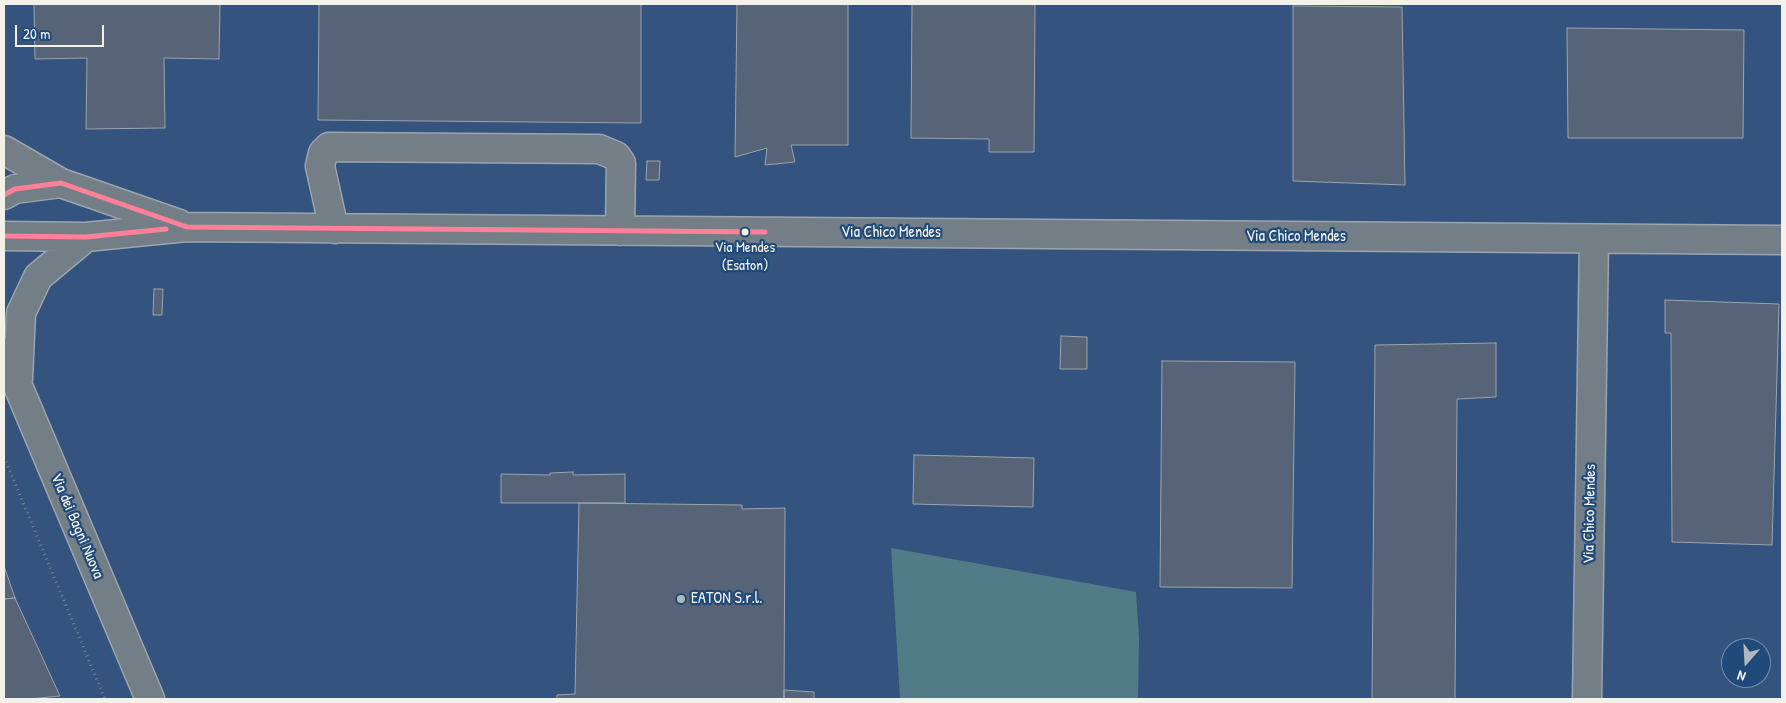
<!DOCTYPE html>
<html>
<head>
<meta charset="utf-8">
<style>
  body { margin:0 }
  #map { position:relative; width:1786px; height:703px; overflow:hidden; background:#344b65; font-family:"Patrick Hand",sans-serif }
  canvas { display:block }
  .frame { position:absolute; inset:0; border:5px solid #f4f1e8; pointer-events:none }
  .north { position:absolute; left:1721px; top:638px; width:50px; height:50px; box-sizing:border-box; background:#1f4a7a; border:1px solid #748da6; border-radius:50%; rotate:199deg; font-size:14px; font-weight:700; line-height:20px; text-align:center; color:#f4f1e8 }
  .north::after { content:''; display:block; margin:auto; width:18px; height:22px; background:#b1b7ba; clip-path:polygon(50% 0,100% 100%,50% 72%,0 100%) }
  .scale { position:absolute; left:15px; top:25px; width:89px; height:22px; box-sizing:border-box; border:2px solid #f4f1e8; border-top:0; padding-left:6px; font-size:15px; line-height:18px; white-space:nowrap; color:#f4f1e8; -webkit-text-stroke:4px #1f4a7a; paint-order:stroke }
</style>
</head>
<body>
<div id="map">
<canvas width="1786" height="703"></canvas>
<div class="frame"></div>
<div class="north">N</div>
<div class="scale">20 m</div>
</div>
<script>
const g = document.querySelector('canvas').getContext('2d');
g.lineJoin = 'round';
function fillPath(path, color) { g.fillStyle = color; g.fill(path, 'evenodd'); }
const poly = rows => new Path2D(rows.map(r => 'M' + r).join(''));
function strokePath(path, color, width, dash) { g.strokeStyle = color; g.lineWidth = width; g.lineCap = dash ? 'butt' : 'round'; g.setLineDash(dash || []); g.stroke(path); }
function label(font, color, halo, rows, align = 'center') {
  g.font = font + ' "Patrick Hand",sans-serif'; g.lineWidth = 4.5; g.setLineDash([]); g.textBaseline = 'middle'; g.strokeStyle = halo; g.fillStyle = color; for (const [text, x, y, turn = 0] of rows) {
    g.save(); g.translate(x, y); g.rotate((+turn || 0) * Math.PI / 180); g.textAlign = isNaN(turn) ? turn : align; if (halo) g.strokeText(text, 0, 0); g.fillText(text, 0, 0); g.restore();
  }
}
fillPath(poly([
  [4,4,1782,4,1782,699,4,699],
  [1731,648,1761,648,1761,678,1731,678]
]), '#34537e');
fillPath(poly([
  [891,548,1136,592,1139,638,1138,699,900,699]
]), '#517b87');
const building = poly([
  [34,4,220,4,219,59,164,58,165,128,86,129,87,58,35,59,34,4],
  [319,4,641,4,641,123,318,120,319,4],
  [737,4,848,4,848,145,791,145,795,162,765,165,767,148,735,157,737,4],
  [912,4,1035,4,1034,152,989,152,989,139,911,138,912,4],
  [1293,6,1402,7,1405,185,1293,181,1293,6],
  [1567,28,1744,30,1743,138,1568,138,1567,28],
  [647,161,660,161,659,180,646,180,647,161],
  [154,289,163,289,162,315,153,315,154,289],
  [1665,300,1779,304,1772,545,1672,542,1671,333,1665,333,1665,300],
  [1061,336,1087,337,1087,369,1060,369,1061,336],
  [1496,343,1496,397,1457,399,1455,699,1372,699,1375,345,1496,343],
  [1162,361,1295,362,1292,588,1160,587,1162,361],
  [914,455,1034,458,1033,507,913,504,914,455],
  [573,472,573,475,625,474,625,503,501,503,501,474,550,475,550,473,573,472],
  [579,503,742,505,742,509,785,508,784,699,557,699,557,695,575,694,579,503],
  [4,566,15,598,4,599,4,566],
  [15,598,60,696,29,699,4,699,4,599,15,598],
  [784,690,814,692,814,699,784,699,784,690]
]);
fillPath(building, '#576376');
strokePath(building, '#9ba5af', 1);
const minor = poly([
  [4,150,61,183],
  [4,195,15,189,61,183,179,224],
  [334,229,320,166,323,153,329,147,599,149,616,156,621,163,620,231],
  [4,236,86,237,187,227,1782,240],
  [4,353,150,699],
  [18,379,21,313,38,277,86,237],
  [1587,699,1594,239]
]);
strokePath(minor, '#9ba5af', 31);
strokePath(poly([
  [4,457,105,699]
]), '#78838f', 3, [1, 4]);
strokePath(minor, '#737e87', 28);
strokePath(poly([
  [4,195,15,189,61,183,187,227,765,232],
  [4,236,86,237,166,229]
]), '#ff8098', 5);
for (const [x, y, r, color] of [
  [745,232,4.5,"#f4f1e8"],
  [681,599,5,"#b1b7ba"]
]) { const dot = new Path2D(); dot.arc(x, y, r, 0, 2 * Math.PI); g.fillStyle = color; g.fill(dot); strokePath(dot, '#1f4a7a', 2); }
label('15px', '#f4f1e8', '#1f4a7a', [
  ["Via Mendes",745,248],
  ["(Esaton)",745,266]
]);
label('16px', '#f4f1e8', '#1f4a7a', [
  ["Via Chico Mendes",891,233],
  ["Via Chico Mendes",1296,237],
  ["Via Chico Mendes",1590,514,-89],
  ["Via dei Bagni Nuova",77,526,67]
]);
label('16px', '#f4f1e8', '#1f4a7a', [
  ["EATON S.r.l.",691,599]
], 'left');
</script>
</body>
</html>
